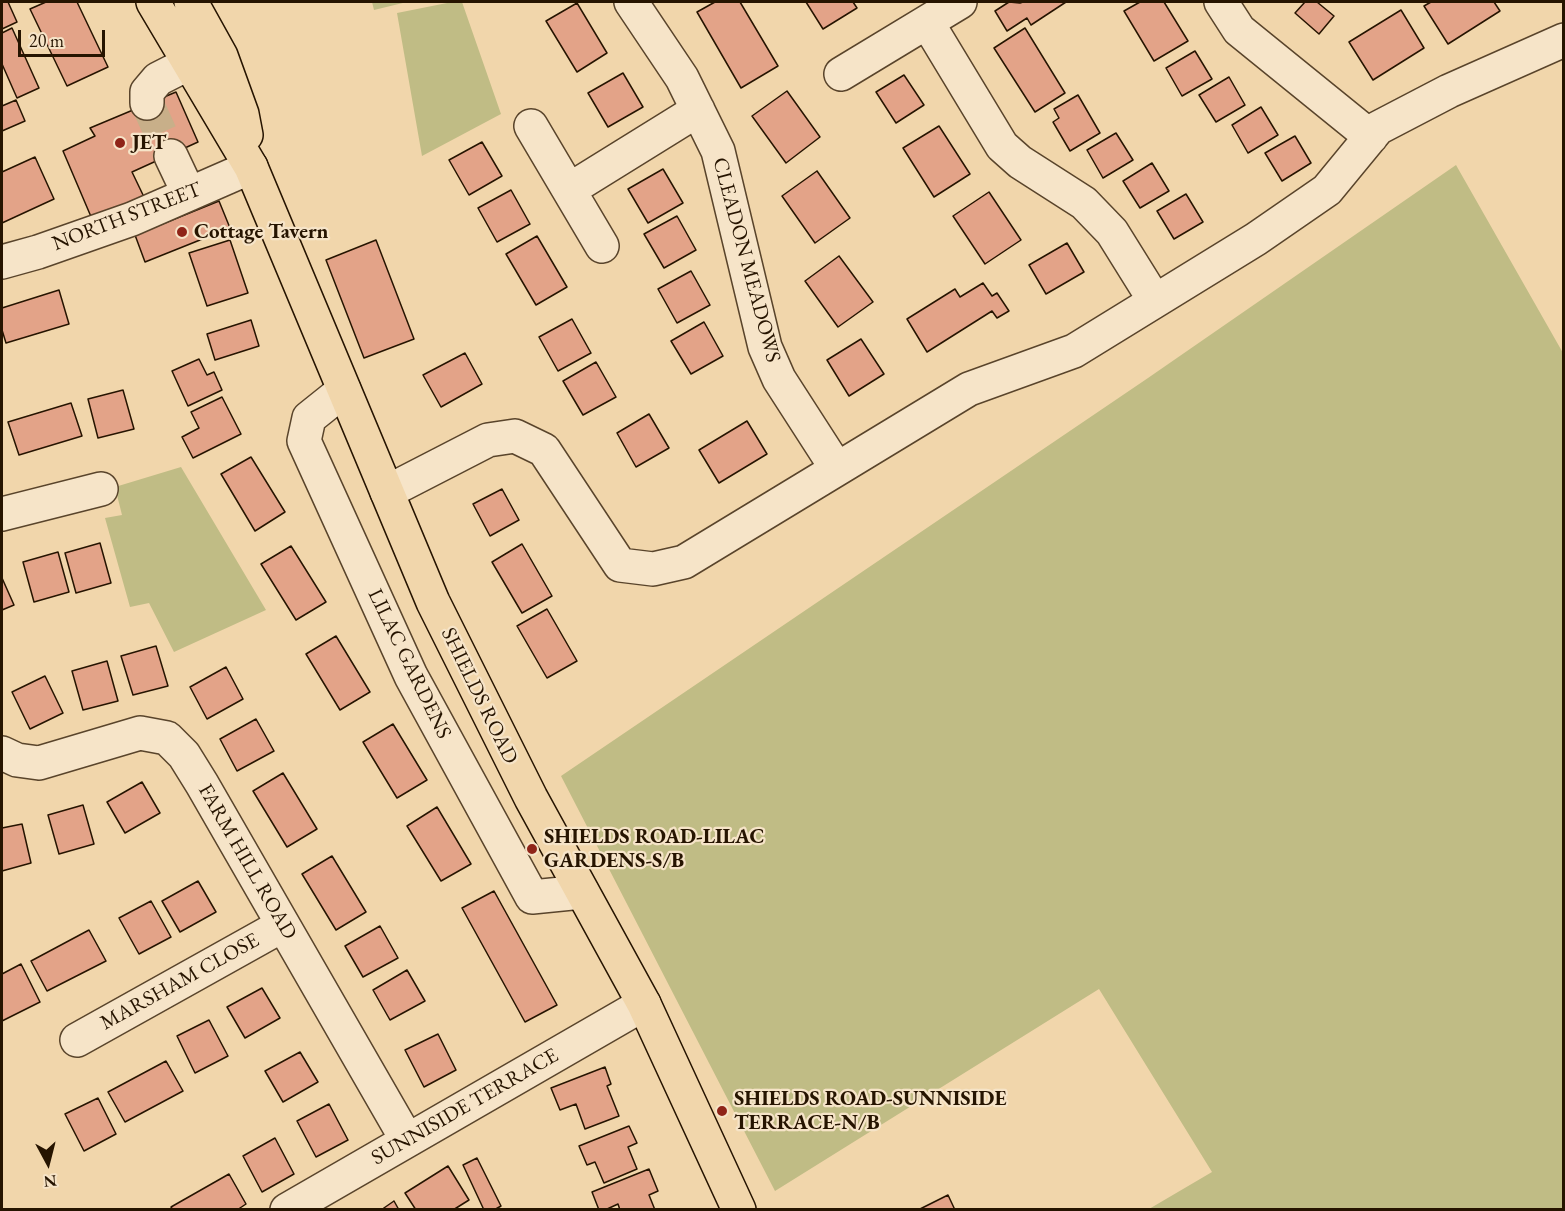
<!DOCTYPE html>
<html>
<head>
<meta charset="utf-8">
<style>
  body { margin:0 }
  #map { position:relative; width:1565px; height:1211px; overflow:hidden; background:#f1d6ab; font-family:"EB Garamond",serif }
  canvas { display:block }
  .frame { position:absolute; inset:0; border:3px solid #261400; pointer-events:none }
  .north { position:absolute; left:18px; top:1133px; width:60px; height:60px; -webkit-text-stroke:4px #f6e4c8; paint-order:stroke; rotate:173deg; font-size:16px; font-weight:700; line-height:24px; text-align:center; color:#261400 }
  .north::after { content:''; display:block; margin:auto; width:21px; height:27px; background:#261400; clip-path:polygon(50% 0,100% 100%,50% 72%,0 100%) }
  .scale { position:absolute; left:18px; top:30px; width:87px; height:27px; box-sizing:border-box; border:3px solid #261400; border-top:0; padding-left:8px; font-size:18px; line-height:21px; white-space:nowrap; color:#261400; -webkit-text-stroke:4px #f6e4c8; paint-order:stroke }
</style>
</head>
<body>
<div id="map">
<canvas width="1565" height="1211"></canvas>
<div class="frame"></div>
<div class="north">N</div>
<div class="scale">20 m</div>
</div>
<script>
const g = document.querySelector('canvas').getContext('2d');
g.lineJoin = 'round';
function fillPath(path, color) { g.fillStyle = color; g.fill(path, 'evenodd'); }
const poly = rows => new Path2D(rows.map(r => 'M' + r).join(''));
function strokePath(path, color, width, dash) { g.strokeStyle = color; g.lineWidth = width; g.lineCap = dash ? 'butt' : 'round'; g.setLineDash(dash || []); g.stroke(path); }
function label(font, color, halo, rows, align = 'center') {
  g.font = font + ' "EB Garamond",serif'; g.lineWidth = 4.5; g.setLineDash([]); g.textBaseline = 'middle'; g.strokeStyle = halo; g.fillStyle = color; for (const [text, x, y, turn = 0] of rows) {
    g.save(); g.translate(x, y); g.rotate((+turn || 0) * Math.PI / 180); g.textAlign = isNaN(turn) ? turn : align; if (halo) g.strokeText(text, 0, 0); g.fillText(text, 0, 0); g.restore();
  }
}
fillPath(poly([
  [372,2,407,2,374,10],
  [452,2,462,2,501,114,422,156,397,13],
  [1456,165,1563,353,1563,1209,1149,1209,1212,1172,1099,989,775,1191,561,776,1148,378],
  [181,467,266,610,174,652,149,603,130,607,105,518,122,515,115,487]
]), '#c0bc85');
const building = poly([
  [2,2,8,2,17,22,2,29,2,2],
  [46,2,77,2,108,67,67,86,30,9,46,2],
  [715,2,740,2,778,66,741,88,697,12,715,2],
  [806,2,853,2,857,8,823,29,806,2],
  [1009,2,1020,3,1023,2,1066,2,1031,25,1027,18,1007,31,995,11,1009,2],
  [1140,2,1164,2,1188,41,1154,61,1124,11,1140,2],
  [1305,2,1317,2,1334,16,1319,34,1295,13,1305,2],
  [1431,2,1494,2,1500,11,1448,44,1424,6,1431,2],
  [577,3,607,53,577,72,546,21,577,3],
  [1401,10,1424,48,1373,80,1349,42,1401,10],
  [12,28,39,88,17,98,2,64,2,33,12,28],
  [1025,28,1065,93,1035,112,994,48,1025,28],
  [1195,51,1212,79,1182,96,1166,68,1195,51],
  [623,73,643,107,608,127,588,93,623,73],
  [904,75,924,105,896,123,876,92,904,75],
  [1229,77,1245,105,1216,122,1199,95,1229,77],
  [787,91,820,137,786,163,752,116,787,91],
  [176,92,198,142,132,172,144,197,92,219,63,151,95,136,90,128,176,92],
  [1078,95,1100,133,1070,151,1053,122,1059,118,1054,109,1078,95],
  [16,100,25,121,2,131,2,106,16,100],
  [1261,107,1278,135,1248,153,1232,125,1261,107],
  [939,126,970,174,934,197,903,148,939,126],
  [1116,133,1133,160,1103,178,1087,150,1116,133],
  [1295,136,1311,163,1282,181,1265,153,1295,136],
  [482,142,502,176,469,195,449,160,482,142],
  [35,157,54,199,2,223,2,172,35,157],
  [1152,163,1169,191,1140,208,1123,181,1152,163],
  [663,169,683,203,648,223,628,189,663,169],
  [817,171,850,218,815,243,782,196,817,171],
  [511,190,530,224,497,242,478,208,511,190],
  [989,192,1021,240,985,264,953,216,989,192],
  [1186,194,1203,222,1174,239,1157,211,1186,194],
  [219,201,230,228,145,262,135,235,219,201],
  [677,216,696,250,664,268,644,234,677,216],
  [537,236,567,287,536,305,506,254,537,236],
  [230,240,248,293,207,306,189,253,230,240],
  [376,240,414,339,364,358,326,260,376,240],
  [1067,243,1084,272,1046,294,1029,265,1067,243],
  [839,256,873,302,838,327,805,281,839,256],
  [691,271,710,305,677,323,658,289,691,271],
  [983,283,992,296,997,293,1009,311,997,318,992,311,927,352,907,319,955,289,960,297,983,283],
  [59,290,69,324,6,343,2,330,2,308,59,290],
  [572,319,591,353,558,371,539,337,572,319],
  [251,320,259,346,215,360,207,334,251,320],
  [704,322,723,356,691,374,671,341,704,322],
  [861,339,884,374,849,396,827,360,861,339],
  [465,353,482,384,441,407,423,375,465,353],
  [199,359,207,375,214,372,222,390,188,406,172,371,199,359],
  [596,362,616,397,583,415,563,381,596,362],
  [123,390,134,429,98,438,88,399,123,390],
  [222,397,241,434,193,458,182,437,199,428,191,412,222,397],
  [71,403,82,436,19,455,8,422,71,403],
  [649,414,669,448,636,467,617,433,649,414],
  [747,421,767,454,719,483,699,450,747,421],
  [251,457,285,512,255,531,221,474,251,457],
  [502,489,519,520,490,536,473,504,502,489],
  [100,543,111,583,76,593,65,553,100,543],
  [522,544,552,596,522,613,492,562,522,544],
  [291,546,326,602,296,620,261,564,291,546],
  [58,552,69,592,34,602,23,562,58,552],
  [2,578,14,605,2,610,2,578],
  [547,609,577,661,547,678,517,626,547,609],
  [336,636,370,692,340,710,306,654,336,636],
  [156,646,168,686,133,695,121,656,156,646],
  [107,661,118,701,83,710,72,671,107,661],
  [226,667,243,699,207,719,190,687,226,667],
  [45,676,63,713,30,729,12,692,45,676],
  [256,719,274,751,237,771,220,739,256,719],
  [393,724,427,780,397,798,363,742,393,724],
  [283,773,317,829,287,847,253,791,283,773],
  [142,782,160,813,125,833,107,802,142,782],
  [83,805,94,844,59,854,48,815,83,805],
  [437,807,471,864,441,881,407,826,437,807],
  [22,824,31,863,2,871,2,828,22,824],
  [332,856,366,912,336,930,302,874,332,856],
  [198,881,216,912,180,932,162,901,198,881],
  [494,891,557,1005,525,1022,462,908,494,891],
  [151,901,171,937,139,954,119,918,151,901],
  [380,926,398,958,363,977,345,946,380,926],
  [89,930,106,961,47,991,31,961,89,930],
  [21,964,40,1002,2,1021,2,974,21,964],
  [407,970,425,1001,390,1020,373,990,407,970],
  [262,988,280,1018,245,1038,227,1007,262,988],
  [209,1020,228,1056,195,1073,177,1036,209,1020],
  [438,1034,456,1070,424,1087,405,1050,438,1034],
  [300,1052,318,1082,283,1102,265,1071,300,1052],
  [166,1061,183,1091,125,1122,108,1092,166,1061],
  [605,1067,611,1084,607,1086,619,1116,585,1129,576,1104,560,1110,551,1088,605,1067],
  [98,1098,116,1134,84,1151,65,1114,98,1098],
  [329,1104,348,1140,316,1157,297,1121,329,1104],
  [629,1126,637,1143,628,1147,637,1169,604,1183,595,1162,587,1165,579,1146,629,1126],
  [275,1138,294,1174,262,1192,243,1156,275,1138],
  [477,1158,501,1206,494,1210,484,1210,463,1165,477,1158],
  [448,1166,469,1200,453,1210,416,1210,405,1193,448,1166],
  [649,1169,658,1191,649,1195,655,1210,620,1210,618,1204,605,1210,599,1210,592,1192,649,1169],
  [229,1174,246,1204,237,1210,173,1210,171,1207,229,1174],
  [948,1195,955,1210,918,1210,948,1195],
  [394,1201,399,1210,381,1210,394,1201]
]);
fillPath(building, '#e3a388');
strokePath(building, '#261400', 1.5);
strokePath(poly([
  [147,103,171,156]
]), '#c8af89', 33, [33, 16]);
const minor = poly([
  [631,2,682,78,718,151,765,347,779,379,837,469],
  [1221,2,1239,30,1371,137],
  [927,22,1002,146,1020,162,1084,203,1112,232,1155,301],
  [841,74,960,2],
  [147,103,147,92,158,79,215,50],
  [531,126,602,246],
  [171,156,189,194],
  [569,190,698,110],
  [2,262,38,252,132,219,251,167],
  [344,390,309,418,304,441,411,676,532,897,582,892],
  [387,492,488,440,515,436,544,450,620,565,653,569,684,562,969,389,1074,351,1256,239,1327,190,1378,128,1449,91,1564,40],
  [2,514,101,489],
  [2,753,17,760,39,763,140,733,167,738,184,755,202,784,407,1140],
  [77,1040,283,925],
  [287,1210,644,1004]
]);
const highway = poly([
  [153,2,251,167,433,602,531,798,644,1004,739,1210],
  [191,2,221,56,242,114,246,135]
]);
strokePath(minor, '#59442b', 36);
strokePath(highway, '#261400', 36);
strokePath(minor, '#f6e4c8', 33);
strokePath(highway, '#f1d6ab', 33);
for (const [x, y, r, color] of [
  [120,143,6,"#8f2418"],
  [182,232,6,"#8f2418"],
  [532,849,6,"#8f2418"],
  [722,1111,6,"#8f2418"]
]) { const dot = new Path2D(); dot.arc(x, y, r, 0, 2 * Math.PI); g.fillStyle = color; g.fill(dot); strokePath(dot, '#f6e4c8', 2); }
label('bold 21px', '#261400', '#f6e4c8', [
  ["JET",132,143],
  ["Cottage Tavern",194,232],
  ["SHIELDS ROAD-LILAC",544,837],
  ["GARDENS-S/B",544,861],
  ["SHIELDS ROAD-SUNNISIDE",734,1099],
  ["TERRACE-N/B",734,1123]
], 'left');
label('21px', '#261400', '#f6e4c8', [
  ["NORTH STREET",127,217,-21],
  ["CLEADON MEADOWS",746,260,75],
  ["LILAC GARDENS",409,664,64],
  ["SHIELDS ROAD",479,696,64],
  ["FARM HILL ROAD",247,862,60],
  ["MARSHAM CLOSE",180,982,-29],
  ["SUNNISIDE TERRACE",465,1107,-30]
]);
</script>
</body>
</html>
